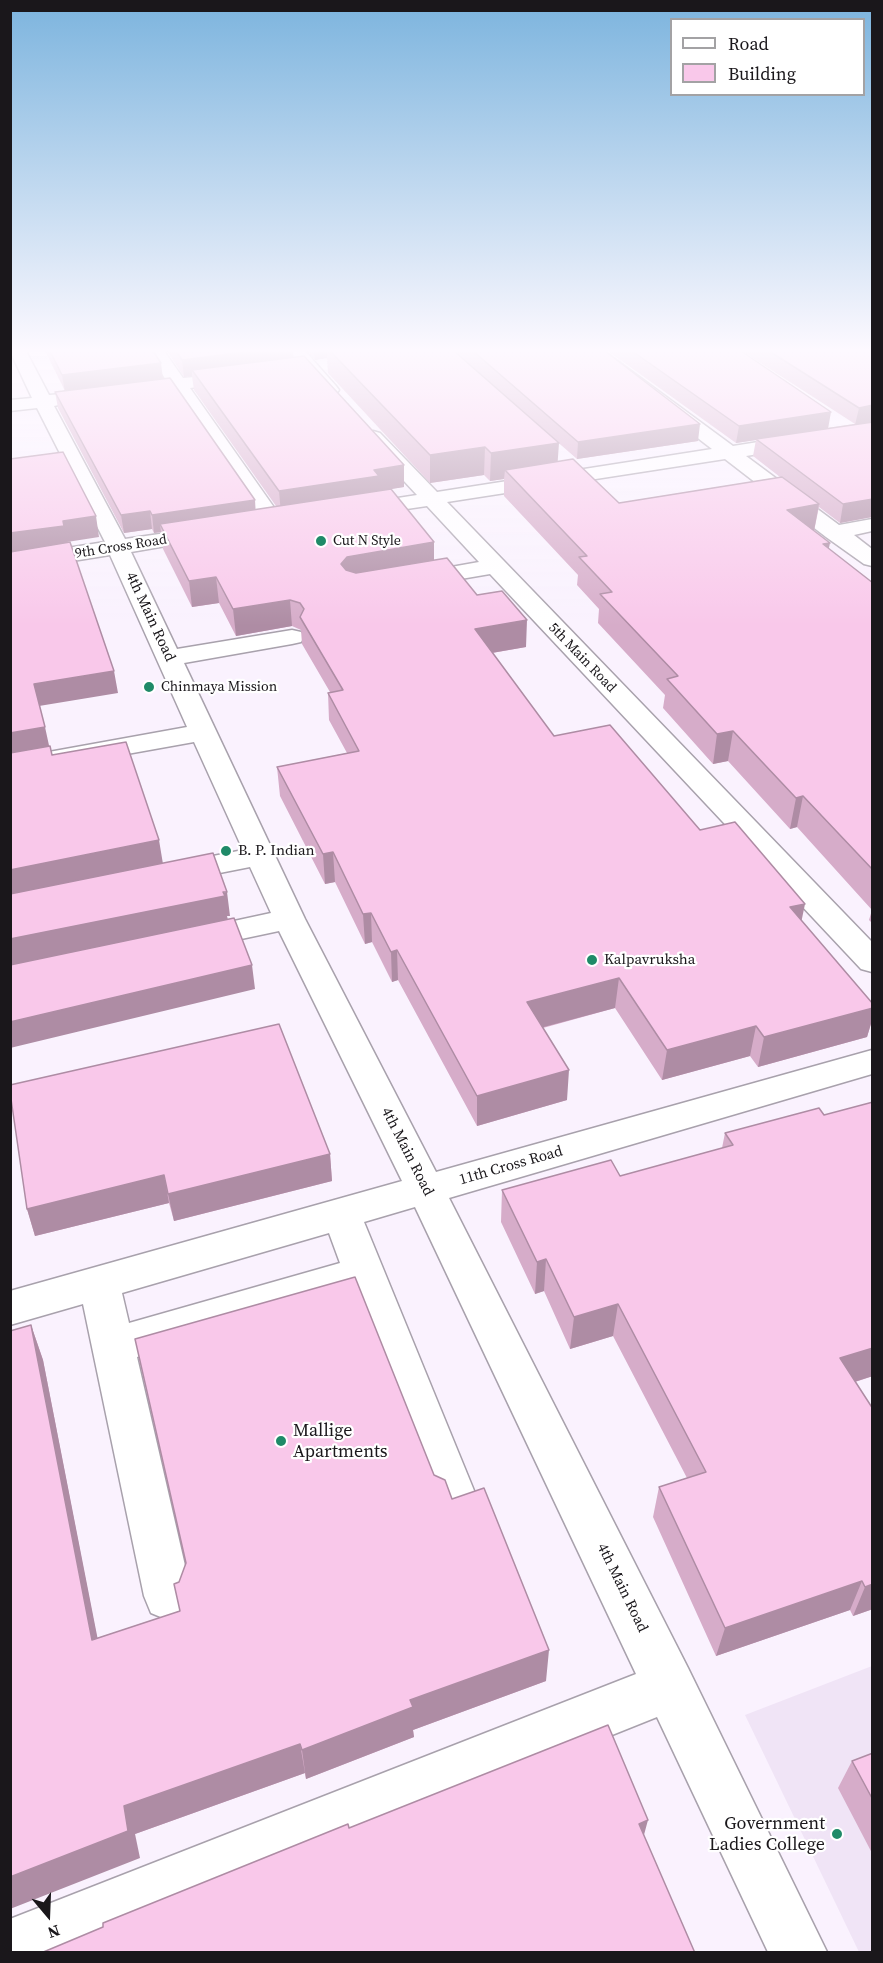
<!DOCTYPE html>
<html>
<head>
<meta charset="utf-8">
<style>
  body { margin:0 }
  #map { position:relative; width:883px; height:1963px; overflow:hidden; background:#faf2fe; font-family:"Source Serif 4",serif }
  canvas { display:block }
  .frame { position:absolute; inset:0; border:12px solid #1a171b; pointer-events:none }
  .legend { position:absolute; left:670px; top:18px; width:195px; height:78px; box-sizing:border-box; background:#fff; border:2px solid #a3a2a4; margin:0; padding:8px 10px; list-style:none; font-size:18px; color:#1a171b }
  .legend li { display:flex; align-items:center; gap:12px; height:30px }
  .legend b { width:30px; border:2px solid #a3a2a4 }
  .north { position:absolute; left:18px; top:1885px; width:60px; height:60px; -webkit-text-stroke:4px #fff; paint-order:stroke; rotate:161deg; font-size:16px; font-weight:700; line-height:24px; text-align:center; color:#1a171b }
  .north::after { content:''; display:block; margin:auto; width:21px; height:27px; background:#1a171b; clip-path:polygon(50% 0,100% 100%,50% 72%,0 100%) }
</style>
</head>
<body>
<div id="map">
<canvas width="883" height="1963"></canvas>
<div class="frame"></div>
<ul class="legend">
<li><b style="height:8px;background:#fff"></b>Road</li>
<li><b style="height:16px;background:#f9c8ea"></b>Building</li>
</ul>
<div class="north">N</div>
</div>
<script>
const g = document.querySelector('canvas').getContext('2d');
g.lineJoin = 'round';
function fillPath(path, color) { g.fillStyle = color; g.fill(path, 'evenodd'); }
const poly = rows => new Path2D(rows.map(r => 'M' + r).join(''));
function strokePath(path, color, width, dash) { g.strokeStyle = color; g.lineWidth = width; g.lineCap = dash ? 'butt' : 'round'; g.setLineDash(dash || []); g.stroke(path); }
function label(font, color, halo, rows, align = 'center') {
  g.font = font + ' "Source Serif 4",serif'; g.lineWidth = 4.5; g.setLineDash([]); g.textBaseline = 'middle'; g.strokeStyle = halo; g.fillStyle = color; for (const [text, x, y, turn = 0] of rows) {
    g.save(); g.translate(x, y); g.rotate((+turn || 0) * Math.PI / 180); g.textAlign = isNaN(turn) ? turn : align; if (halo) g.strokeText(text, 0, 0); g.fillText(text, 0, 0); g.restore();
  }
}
fillPath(poly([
  [872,1666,872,1952,859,1952,745,1715]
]), '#f0e4f6');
const minor = poly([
  [10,351,26,351,49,395,62,394,71,399,68,403,54,406,125,539,207,527,215,528,218,533,215,538,207,539,131,552,177,649,292,630,301,632,304,637,301,642,292,644,184,663,305,919,436,1172,872,1050,872,1074,449,1198,688,1668,827,1952,768,1952,657,1717,70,1952,10,1952,10,1919,636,1674,415,1207,364,1222,475,1493,468,1508,452,1514,436,1508,352,1292,137,1357,192,1596,185,1613,168,1620,151,1613,144,1596,83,1304,10,1325,10,1291,402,1181,279,931,194,949,183,946,178,939,183,932,271,913,250,867,174,882,163,880,159,873,163,866,243,850,194,742,10,775,10,759,187,727,110,555,10,571,10,557,105,542,37,408,10,411,10,400,32,398,10,351],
  [329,1233,340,1263,129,1323,122,1293,329,1233],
  [147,351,164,351,183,378,244,373,247,377,244,381,190,388,285,523,282,528,266,528,173,390,125,394,122,390,125,386,166,380,147,351],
  [287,351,305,351,336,386,339,390,336,394,324,394,287,351],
  [585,351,604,351,733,446,872,424,872,436,746,456,839,525,872,519,872,531,854,535,872,549,872,566,864,564,826,537,725,459,447,502,872,942,872,972,861,969,490,574,414,587,406,585,403,580,406,575,479,562,427,506,359,516,352,514,348,510,352,506,359,504,417,495,363,437,373,431,380,433,437,492,712,449,585,351]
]);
strokePath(minor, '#a8a1ac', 3);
fillPath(minor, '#fff');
fillPath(poly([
  [45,351,153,351,163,378,255,510,276,506,194,390,192,376,184,377,167,351,293,351,293,357,404,487,389,489,434,560,477,595,526,647,492,653,554,736,700,830,802,921,873,1004,873,1017,867,1037,758,1067,750,1056,662,1080,615,1008,543,1028,567,1100,477,1126,398,980,392,982,372,942,365,944,335,882,325,884,280,796,277,767,347,753,329,720,328,693,330,692,302,644,301,630,292,626,236,636,219,603,192,607,163,549,161,532,154,533,152,529,124,533,58,408,55,392,65,391],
  [307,351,605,351,698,441,577,459,491,384,557,462,619,503,780,477,753,456,756,440,736,443,608,351,741,351,828,428,855,424,742,351,873,351,873,518,872,517,840,523,819,507,814,531,828,548,873,583,873,924,869,920,872,910,797,827,790,829,728,761,713,764,663,708,665,695,598,623,599,609,577,585,578,575,504,496,504,479,490,481,484,475,430,483,328,373,327,358,315,360],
  [725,1133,873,1376,855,1382,873,1409,873,1609,853,1616,850,1610,716,1656,653,1517,659,1487,687,1478,613,1336,570,1349,544,1291,535,1294,501,1222,502,1190,620,1176,722,1148],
  [330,1154,332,1181,174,1221,169,1203,35,1236,27,1209],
  [31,1325,43,1360,97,1638,180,1611,434,1475,452,1499,546,1681,413,1730,414,1737,306,1779,305,1773,135,1834,140,1858],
  [873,1753,873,1855,838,1788,852,1761]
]), '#d6acc9');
fillPath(poly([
  [253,351,293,351,294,362,192,370,192,376,184,377,182,360],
  [314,351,327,351,327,358,315,360],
  [161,363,163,379,65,392,62,375],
  [873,405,872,422,855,425,859,408],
  [831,412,828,429,756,439,756,440,736,443,739,426],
  [700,424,698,441,577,459,578,442],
  [559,443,557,471,505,470,504,479,490,481,491,453],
  [485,447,484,475,430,483,430,455],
  [404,465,404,487,380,491,281,514,279,491,374,470],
  [873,499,872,517,840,523,843,504],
  [255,500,256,517,160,524,161,532,154,533,152,515],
  [819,504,814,531,787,510],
  [150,511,152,529,124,533,121,515],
  [96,516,99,537,67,542,68,546,10,555,10,533,63,521],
  [434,542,434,568,349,583,341,564,347,557],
  [830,543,824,570,823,544],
  [216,577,219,603,192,607,189,581],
  [290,600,292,626,236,636,233,609],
  [527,620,526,647,474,656,475,629],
  [114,671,118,693,39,706,34,684],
  [45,727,50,750,10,757,10,733],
  [733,731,728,761,713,764,717,734],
  [803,796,797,827,790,829,796,798],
  [159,840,163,864,10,895,10,870],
  [333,852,335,882,325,884,323,854],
  [227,892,230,916,227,916,228,920,10,965,10,939],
  [805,904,799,933,790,907],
  [371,913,372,942,365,944,363,914],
  [397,950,398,980,392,982,391,952],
  [252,965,255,989,10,1048,10,1022],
  [619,978,615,1008,525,1032,527,1002],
  [873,1008,873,1017,867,1037,758,1067,764,1037],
  [756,1026,750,1056,662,1080,667,1050],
  [569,1070,567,1100,477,1126,477,1096],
  [330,1154,332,1181,174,1221,168,1194],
  [164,1175,169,1203,35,1236,27,1209],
  [546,1259,544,1291,535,1294,537,1262],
  [618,1304,613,1336,570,1349,574,1317],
  [31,1325,43,1360,104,1671,92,1640],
  [873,1348,873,1376,829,1390,840,1358],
  [862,1581,850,1610,716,1656,725,1628],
  [873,1584,873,1609,853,1616,865,1587],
  [549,1650,546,1681,413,1730,414,1737,306,1779,302,1750,410,1700],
  [300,1744,305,1773,135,1834,140,1858,10,1909,10,1877,124,1806],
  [648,1820,641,1846,639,1824]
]), '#ae8ca4');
const building = poly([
  [50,351,153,351,161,363,62,375,50,351],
  [176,351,253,351,182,360,176,351],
  [330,351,454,351,559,443,491,453,485,447,430,455,330,351],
  [473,351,605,351,700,424,578,442,473,351],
  [632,351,741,351,831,412,739,426,632,351],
  [769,351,873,351,873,405,859,408,769,351],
  [304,356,404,465,374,470,379,476,279,491,192,370,304,356],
  [170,378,255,500,152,515,150,511,121,515,55,392,170,378],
  [873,422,873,499,843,504,756,439,873,422],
  [63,452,96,516,63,521,64,526,10,533,10,459,63,452],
  [573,459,619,503,782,477,819,504,787,510,830,543,823,544,873,583,873,870,803,796,796,798,733,731,717,734,667,679,678,676,600,594,612,592,579,557,587,556,505,470,573,459],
  [391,489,434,542,347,557,341,564,346,570,356,573,447,558,477,595,502,591,527,620,475,629,554,736,610,725,700,830,735,822,805,904,790,907,873,1004,873,1008,764,1037,756,1026,667,1050,619,978,527,1002,569,1070,477,1096,397,950,391,952,371,913,363,914,333,852,323,854,277,767,359,751,328,693,343,690,300,617,304,609,300,603,290,600,233,609,216,577,189,581,160,524,391,489],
  [70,542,114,671,34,684,45,727,10,733,10,552,70,542],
  [126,742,159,840,10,870,10,753,50,746,52,755,126,742],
  [213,853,227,892,223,892,225,896,10,939,10,894,213,853],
  [234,918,252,965,10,1022,10,965,234,918],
  [279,1024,330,1154,168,1194,164,1175,27,1209,10,1092,10,1085,279,1024],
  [873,1102,873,1348,840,1358,873,1409,873,1584,865,1587,862,1581,725,1628,659,1487,706,1472,618,1304,574,1317,546,1259,537,1262,502,1190,611,1160,620,1176,733,1145,725,1133,819,1108,824,1115,873,1102],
  [355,1277,434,1475,445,1480,452,1499,484,1488,549,1650,410,1700,413,1707,302,1750,300,1744,124,1806,128,1831,10,1877,10,1331,31,1325,92,1640,180,1611,174,1584,179,1582,186,1563,135,1339,355,1277],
  [608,1725,648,1820,639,1824,695,1953,41,1953,103,1927,103,1923,348,1824,349,1828,608,1725],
  [873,1753,873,1800,852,1761,873,1753]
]);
fillPath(building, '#f9c8ea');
strokePath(building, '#ae8ca4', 1.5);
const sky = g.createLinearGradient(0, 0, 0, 626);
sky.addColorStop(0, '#7cb4de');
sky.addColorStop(0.56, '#fdf9ff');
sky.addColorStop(1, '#fdf9ff00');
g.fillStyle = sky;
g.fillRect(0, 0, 883, 626);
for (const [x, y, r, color] of [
  [321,541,6,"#1f8a68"],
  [149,687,6,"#1f8a68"],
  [226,851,6,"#1f8a68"],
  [592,960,6,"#1f8a68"],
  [281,1441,6,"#1f8a68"],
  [837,1834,6,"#1f8a68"]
]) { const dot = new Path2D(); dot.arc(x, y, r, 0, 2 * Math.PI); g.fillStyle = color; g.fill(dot); strokePath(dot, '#fff', 2); }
label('14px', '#1a171b', '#fff', [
  ["Cut N Style",333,541],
  ["Chinmaya Mission",161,687]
], 'left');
label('14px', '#1a171b', '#fff', [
  ["9th Cross Road",121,547,-9],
  ["5th Main Road",582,658,46]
]);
label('15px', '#1a171b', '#fff', [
  ["4th Main Road",150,617,65],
  ["4th Main Road",407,1152,63],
  ["11th Cross Road",511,1166,-16],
  ["4th Main Road",622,1588,64]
]);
label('15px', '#1a171b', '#fff', [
  ["B. P. Indian",238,851],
  ["Kalpavruksha",604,960]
], 'left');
label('18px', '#1a171b', '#fff', [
  ["Mallige",293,1431],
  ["Apartments",293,1452],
  ["Government",825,1824,"right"],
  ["Ladies College",825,1845,"right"]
], 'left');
</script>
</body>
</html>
